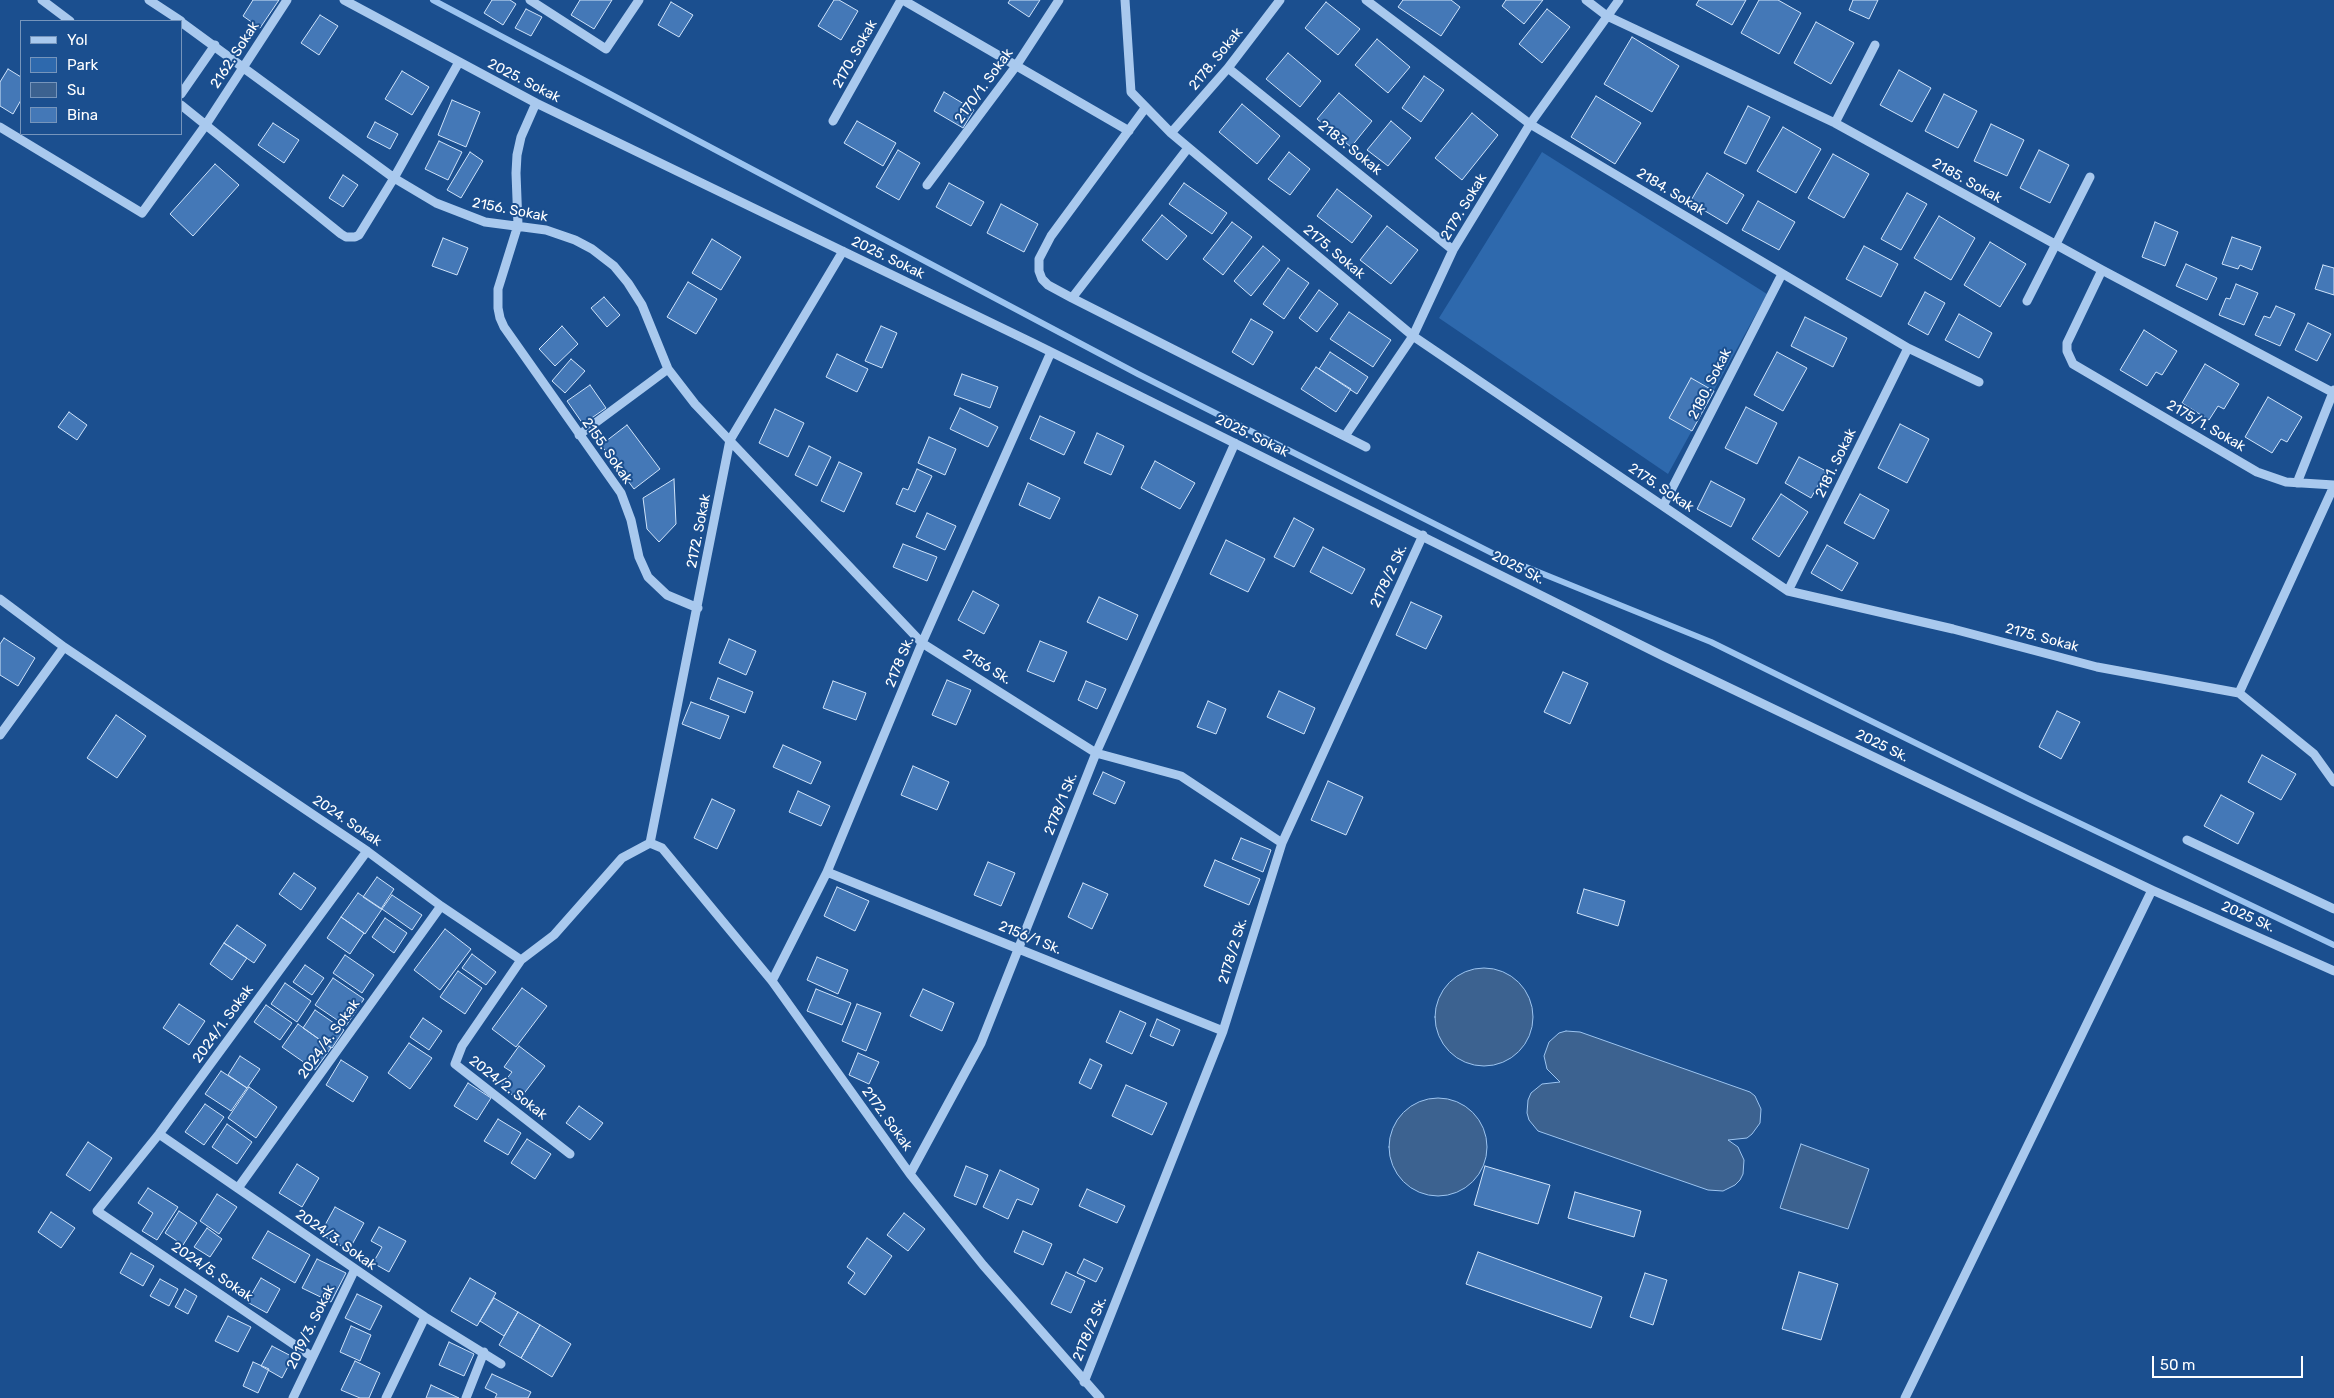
<!DOCTYPE html>
<html>
<head>
<meta charset="utf-8">
<style>
  body { margin:0 }
  #map { position:relative; width:2334px; height:1398px; overflow:hidden; background:#1b4f8f; font-family:Rubik,sans-serif }
  canvas { display:block }
  .legend { position:absolute; left:20px; top:20px; width:162px; height:115px; box-sizing:border-box; background:#1b4f8f; border:1px solid #7695bc; margin:0; padding:6px 9px; list-style:none; font-size:15px; color:#fff }
  .legend li { display:flex; align-items:center; gap:10px; height:25px }
  .legend b { width:25px; border:1px solid #7695bc }
  .scale { position:absolute; left:2152px; top:1356px; width:151px; height:22px; box-sizing:border-box; border:2px solid #fff; border-top:0; padding-left:6px; font-size:15px; line-height:18px; white-space:nowrap; color:#fff; -webkit-text-stroke:4px #1b4f8f; paint-order:stroke }
</style>
</head>
<body>
<div id="map">
<canvas width="2334" height="1398"></canvas>
<ul class="legend">
<li><b style="height:6px;background:#a9c9ee"></b>Yol</li>
<li><b style="height:14px;background:#2e69ad"></b>Park</li>
<li><b style="height:14px;background:#3c6290"></b>Su</li>
<li><b style="height:14px;background:#4478b7"></b>Bina</li>
</ul>
<div class="scale">50 m</div>
</div>
<script>
const g = document.querySelector('canvas').getContext('2d');
g.lineJoin = 'round';
function fillPath(path, color) { g.fillStyle = color; g.fill(path, 'evenodd'); }
const poly = rows => new Path2D(rows.map(r => 'M' + r).join(''));
function strokePath(path, color, width, dash) { g.strokeStyle = color; g.lineWidth = width; g.lineCap = dash ? 'butt' : 'round'; g.setLineDash(dash || []); g.stroke(path); }
function label(font, color, halo, rows, align = 'center') {
  g.font = font + ' Rubik,sans-serif'; g.lineWidth = 4; g.setLineDash([]); g.textBaseline = 'middle'; g.strokeStyle = halo; g.fillStyle = color; for (const [text, x, y, turn = 0] of rows) {
    g.save(); g.translate(x, y); g.rotate((+turn || 0) * Math.PI / 180); g.textAlign = isNaN(turn) ? turn : align; if (halo) g.strokeText(text, 0, 0); g.fillText(text, 0, 0); g.restore();
  }
}
fillPath(poly([
  [1542,152,1767,294,1668,474,1439,318]
]), '#2e69ad');
const water = poly([
  '1435 1017a49 49 0 1 1 98 0a49 49 0 1 1-98 0Z',
  [1566,1031,1580,1032,1750,1092,1755,1096,1761,1109,1760,1123,1752,1134,1747,1138,1728,1140,1738,1147,1744,1160,1743,1174,1740,1180,1735,1185,1723,1191,1708,1190,1538,1131,1529,1120,1527,1113,1528,1100,1531,1093,1542,1084,1560,1082,1547,1069,1544,1056,1549,1042,1559,1033,1566,1031],
  '1389 1147a49 49 0 1 1 98 0a49 49 0 1 1-98 0Z',
  [1801,1144,1869,1169,1848,1229,1780,1208,1801,1144]
]);
fillPath(water, '#3c6290');
strokePath(water, '#9cc4f0', 1);
strokePath(poly([
  [433,0,1138,374,1494,554,1711,642,2029,799,2334,945]
]), '#9cc4f0', 6);
const building = poly([
  [253,0,279,0,260,28,243,16,253,0],
  [492,0,510,0,516,4,503,25,484,13,492,0],
  [580,0,612,0,594,29,571,15,580,0],
  [834,0,839,0,858,11,841,40,818,26,834,0],
  [1010,0,1040,0,1029,17,1008,3,1010,0],
  [1403,0,1451,0,1460,7,1441,36,1398,7,1403,0],
  [1506,0,1543,0,1524,24,1502,6,1506,0],
  [1699,0,1746,0,1732,25,1696,5,1699,0],
  [1759,0,1778,0,1801,13,1779,54,1741,33,1759,0],
  [1853,0,1878,0,1869,19,1849,10,1853,0],
  [671,2,693,15,679,37,658,25,671,2],
  [1326,2,1360,29,1338,55,1305,28,1326,2],
  [526,9,542,17,531,36,515,28,526,9],
  [1547,9,1570,27,1542,63,1519,44,1547,9],
  [320,15,338,26,319,55,301,43,320,15],
  [1816,22,1854,43,1831,84,1794,63,1816,22],
  [1632,37,1679,66,1652,112,1604,84,1632,37],
  [1377,39,1410,67,1388,93,1355,65,1377,39],
  [1288,53,1321,81,1300,107,1266,79,1288,53],
  [8,69,21,77,21,100,13,114,0,106,0,82,8,69],
  [1899,70,1931,88,1912,122,1880,105,1899,70],
  [402,71,429,87,412,115,385,99,402,71],
  [1424,76,1444,90,1421,122,1402,108,1424,76],
  [944,92,974,110,963,128,934,111,944,92],
  [1339,93,1372,121,1351,147,1317,119,1339,93],
  [1944,94,1977,111,1958,148,1925,131,1944,94],
  [1596,96,1641,123,1615,164,1571,137,1596,96],
  [452,100,480,112,466,147,438,135,452,100],
  [1242,104,1280,136,1257,164,1219,132,1242,104],
  [1748,106,1770,117,1746,164,1724,153,1748,106],
  [1472,113,1498,135,1462,180,1435,158,1472,113],
  [857,121,896,143,883,166,844,143,857,121],
  [1391,121,1411,138,1388,166,1367,150,1391,121],
  [375,122,398,134,390,149,367,137,375,122],
  [273,123,299,140,284,163,258,145,273,123],
  [1991,124,2024,140,2007,176,1974,161,1991,124],
  [1783,127,1821,149,1796,193,1757,171,1783,127],
  [439,141,462,152,448,180,425,169,439,141],
  [898,150,920,163,899,200,876,187,898,150],
  [2039,150,2069,165,2050,203,2020,188,2039,150],
  [470,152,483,161,461,198,447,190,470,152],
  [1289,152,1310,169,1290,195,1268,179,1289,152],
  [1833,154,1869,174,1844,218,1808,198,1833,154],
  [215,164,239,185,193,236,170,214,215,164],
  [1707,173,1744,195,1727,224,1690,202,1707,173],
  [343,175,358,185,343,207,329,198,343,175],
  [949,183,984,202,971,226,936,207,949,183],
  [1184,183,1227,213,1212,234,1169,204,1184,183],
  [1337,189,1372,216,1352,243,1317,216,1337,189],
  [1907,193,1927,204,1901,250,1881,239,1907,193],
  [1758,201,1795,222,1779,250,1742,230,1758,201],
  [1001,204,1038,224,1024,252,987,233,1001,204],
  [1162,215,1187,236,1167,260,1142,240,1162,215],
  [1939,216,1975,238,1951,280,1914,258,1939,216],
  [1232,222,1252,237,1223,275,1203,259,1232,222],
  [2155,222,2178,232,2165,266,2142,257,2155,222],
  [1387,226,1418,250,1391,284,1360,260,1387,226],
  [2232,237,2261,247,2252,270,2240,265,2238,269,2222,264,2232,237],
  [443,238,468,248,457,275,432,266,443,238],
  [712,239,741,257,721,290,692,273,712,239],
  [1990,242,2026,264,2000,307,1964,285,1990,242],
  [1263,246,1280,260,1251,296,1234,281,1263,246],
  [1864,246,1898,264,1881,297,1846,279,1864,246],
  [2186,264,2217,278,2207,300,2176,286,2186,264],
  [2323,265,2334,268,2334,295,2315,289,2323,265],
  [1288,268,1309,283,1284,319,1263,304,1288,268],
  [688,282,717,299,696,334,667,317,688,282],
  [2236,284,2258,293,2244,325,2219,315,2226,298,2230,299,2236,284],
  [1319,290,1338,304,1317,332,1299,318,1319,290],
  [1925,292,1945,303,1928,335,1908,324,1925,292],
  [604,297,620,315,607,327,591,308,604,297],
  [2276,306,2295,314,2280,346,2255,335,2264,316,2270,318,2276,306],
  [1349,312,1391,340,1373,367,1330,339,1349,312],
  [1959,314,1992,333,1979,358,1945,340,1959,314],
  [1805,317,1847,338,1833,367,1791,346,1805,317],
  [1251,319,1273,332,1253,365,1232,352,1251,319],
  [2308,323,2331,334,2317,361,2295,350,2308,323],
  [562,326,578,344,555,366,539,349,562,326],
  [881,326,897,333,882,368,865,361,881,326],
  [2144,330,2177,351,2162,375,2156,372,2147,386,2120,370,2144,330],
  [1330,352,1368,377,1357,394,1319,369,1330,352],
  [1777,352,1807,368,1783,411,1754,395,1777,352],
  [837,354,868,369,857,392,826,377,837,354],
  [571,359,585,371,565,393,552,381,571,359],
  [2205,364,2239,384,2224,409,2218,406,2209,420,2182,403,2205,364],
  [1316,367,1351,389,1336,412,1301,389,1316,367],
  [962,374,998,387,990,408,954,395,962,374],
  [1691,378,1714,391,1692,431,1669,418,1691,378],
  [590,385,606,408,583,424,567,401,590,385],
  [2268,397,2302,417,2287,442,2281,439,2272,453,2245,437,2268,397],
  [1746,407,1777,423,1757,464,1725,448,1746,407],
  [960,408,998,427,988,447,950,429,960,408],
  [775,409,804,423,788,457,759,443,775,409],
  [69,412,87,425,77,440,58,427,69,412],
  [1040,416,1075,432,1064,455,1030,439,1040,416],
  [1900,424,1929,439,1907,483,1878,468,1900,424],
  [627,425,660,469,634,489,601,445,627,425],
  [1097,433,1124,446,1111,475,1084,463,1097,433],
  [929,437,956,449,945,475,918,463,929,437],
  [809,446,831,457,817,486,795,475,809,446],
  [1799,457,1826,471,1811,498,1785,483,1799,457],
  [1155,461,1195,483,1180,509,1141,488,1155,461],
  [839,462,862,473,844,512,821,501,839,462],
  [917,469,932,476,915,512,896,504,903,488,908,490,917,469],
  [674,479,676,524,659,542,647,529,643,498,674,479],
  [1711,481,1745,499,1731,527,1697,509,1711,481],
  [1028,483,1060,498,1050,519,1019,505,1028,483],
  [1781,494,1808,512,1779,557,1752,539,1781,494],
  [1860,494,1889,510,1874,539,1844,523,1860,494],
  [927,513,956,526,945,550,916,537,927,513],
  [1294,518,1314,529,1294,567,1274,557,1294,518],
  [1226,540,1265,559,1248,592,1210,574,1226,540],
  [903,544,937,557,927,581,893,567,903,544],
  [1827,545,1858,563,1842,591,1811,573,1827,545],
  [1323,547,1365,569,1352,594,1310,572,1323,547],
  [973,591,999,605,984,634,958,620,973,591],
  [1099,597,1138,615,1127,640,1087,622,1099,597],
  [1411,602,1442,616,1426,649,1396,635,1411,602],
  [4,638,35,658,18,686,0,675,0,644,4,638],
  [729,639,756,651,746,675,719,663,729,639],
  [1040,641,1067,652,1054,682,1027,671,1040,641],
  [1563,672,1588,683,1570,724,1544,712,1563,672],
  [718,678,753,692,745,713,710,699,718,678],
  [947,680,971,690,956,725,932,715,947,680],
  [833,681,866,693,856,720,823,708,833,681],
  [1086,681,1106,689,1097,709,1078,700,1086,681],
  [1279,691,1315,708,1304,734,1267,717,1279,691],
  [1208,701,1226,709,1216,734,1197,727,1208,701],
  [691,702,729,716,720,739,682,724,691,702],
  [2057,711,2080,722,2061,759,2039,747,2057,711],
  [116,715,146,736,117,778,87,758,116,715],
  [783,745,821,762,811,784,773,767,783,745],
  [2262,755,2296,774,2281,800,2248,782,2262,755],
  [913,766,949,782,937,810,901,795,913,766],
  [1103,772,1125,782,1115,804,1093,794,1103,772],
  [1328,781,1363,797,1346,835,1311,820,1328,781],
  [798,791,830,806,821,826,789,812,798,791],
  [2221,795,2254,813,2238,844,2204,826,2221,795],
  [712,799,735,810,717,849,694,838,712,799],
  [1241,838,1271,850,1263,872,1232,859,1241,838],
  [1215,860,1260,879,1249,905,1204,886,1215,860],
  [988,862,1015,873,1001,906,974,895,988,862],
  [294,873,316,888,301,910,279,894,294,873],
  [377,877,394,889,381,909,363,897,377,877],
  [1083,883,1108,894,1092,929,1068,917,1083,883],
  [837,887,869,901,855,931,824,916,837,887],
  [1584,889,1625,901,1618,926,1577,913,1584,889],
  [358,893,382,909,365,934,341,917,358,893],
  [392,895,422,915,412,930,382,909,392,895],
  [341,917,364,933,350,954,327,938,341,917],
  [385,918,407,933,394,953,372,937,385,918],
  [237,925,266,945,254,963,224,943,237,925],
  [445,929,471,949,440,990,414,970,445,929],
  [224,943,247,958,232,980,210,964,224,943],
  [472,954,496,972,486,985,462,968,472,954],
  [345,955,374,975,362,993,333,973,345,955],
  [817,957,848,970,838,994,807,980,817,957],
  [305,965,324,978,312,995,293,982,305,965],
  [458,971,482,988,465,1014,440,997,458,971],
  [333,978,364,999,346,1026,315,1005,333,978],
  [285,983,311,1001,297,1022,271,1004,285,983],
  [522,988,547,1006,516,1047,492,1029,522,988],
  [816,989,851,1003,842,1025,807,1011,816,989],
  [923,989,954,1003,942,1031,910,1016,923,989],
  [179,1004,205,1021,189,1045,163,1028,179,1004],
  [857,1004,881,1013,866,1051,842,1041,857,1004],
  [266,1005,292,1023,280,1040,254,1022,266,1005],
  [315,1010,344,1030,332,1048,303,1028,315,1010],
  [1120,1011,1146,1023,1132,1054,1106,1042,1120,1011],
  [423,1018,442,1031,429,1050,410,1037,423,1018],
  [1157,1019,1180,1030,1173,1046,1150,1036,1157,1019],
  [298,1024,331,1048,315,1070,282,1047,298,1024],
  [409,1043,432,1058,410,1089,388,1073,409,1043],
  [519,1046,545,1066,519,1100,501,1086,512,1072,504,1067,519,1046],
  [858,1053,879,1062,869,1084,849,1075,858,1053],
  [240,1056,260,1069,247,1088,228,1075,240,1056],
  [1090,1059,1102,1065,1091,1089,1079,1083,1090,1059],
  [341,1060,368,1077,353,1102,326,1085,341,1060],
  [221,1071,247,1088,231,1111,205,1094,221,1071],
  [468,1083,491,1098,477,1120,454,1106,468,1083],
  [1126,1085,1167,1103,1152,1135,1112,1116,1126,1085],
  [249,1087,277,1107,256,1138,228,1118,249,1087],
  [205,1104,224,1117,204,1145,185,1132,205,1104],
  [579,1106,603,1123,590,1140,566,1123,579,1106],
  [498,1119,521,1133,508,1155,484,1141,498,1119],
  [227,1124,252,1142,237,1164,212,1147,227,1124],
  [527,1139,551,1154,535,1179,511,1163,527,1139],
  [88,1142,112,1158,90,1191,66,1175,88,1142],
  [297,1164,319,1178,302,1207,279,1193,297,1164],
  [966,1166,988,1175,976,1205,954,1196,966,1166],
  [1485,1166,1550,1185,1538,1224,1474,1205,1485,1166],
  [1000,1170,1039,1189,1032,1205,1017,1199,1008,1219,983,1207,1000,1170],
  [148,1188,178,1207,157,1240,142,1231,153,1213,138,1203,148,1188],
  [1087,1189,1125,1206,1117,1223,1079,1206,1087,1189],
  [1575,1192,1641,1211,1634,1237,1568,1218,1575,1192],
  [217,1194,237,1207,219,1234,200,1221,217,1194],
  [335,1207,364,1223,349,1250,320,1234,335,1207],
  [179,1211,197,1223,183,1245,165,1233,179,1211],
  [51,1212,75,1228,61,1248,38,1232,51,1212],
  [904,1213,925,1229,908,1251,887,1235,904,1213],
  [379,1227,406,1241,389,1272,373,1263,382,1247,371,1241,379,1227],
  [207,1228,222,1239,210,1257,194,1247,207,1228],
  [268,1231,310,1255,295,1283,252,1258,268,1231],
  [1023,1231,1052,1244,1043,1265,1014,1252,1023,1231],
  [867,1238,892,1256,865,1295,848,1283,855,1273,847,1267,867,1238],
  [1478,1252,1602,1297,1591,1328,1466,1284,1478,1252],
  [131,1253,154,1266,143,1286,120,1273,131,1253],
  [317,1259,346,1273,331,1302,302,1288,317,1259],
  [1084,1259,1103,1268,1096,1282,1077,1273,1084,1259],
  [1066,1272,1085,1281,1071,1313,1051,1304,1066,1272],
  [1799,1272,1838,1284,1821,1340,1782,1329,1799,1272],
  [1645,1273,1667,1280,1653,1325,1630,1317,1645,1273],
  [261,1278,280,1289,267,1313,247,1302,261,1278],
  [470,1278,496,1293,477,1326,451,1311,470,1278],
  [160,1279,178,1289,169,1306,150,1296,160,1279],
  [185,1289,197,1296,188,1314,175,1307,185,1289],
  [357,1294,382,1306,370,1330,345,1318,357,1294],
  [494,1298,518,1312,504,1336,480,1321,494,1298],
  [518,1312,540,1325,521,1358,499,1345,518,1312],
  [228,1316,251,1327,238,1352,215,1341,228,1316],
  [540,1325,571,1344,552,1377,521,1358,540,1325],
  [351,1326,371,1335,360,1361,340,1352,351,1326],
  [449,1342,474,1354,464,1376,439,1365,449,1342],
  [272,1346,293,1357,282,1378,261,1366,272,1346],
  [355,1361,380,1373,369,1398,360,1398,341,1390,355,1361],
  [253,1362,269,1369,258,1393,243,1386,253,1362],
  [492,1374,531,1392,528,1398,495,1398,497,1394,485,1388,492,1374],
  [431,1385,459,1398,426,1398,431,1385]
]);
fillPath(building, '#4478b7');
strokePath(building, '#cfe3fa', 1);
strokePath(poly([
  [42,0,70,21],
  [149,0,181,21],
  [344,0,536,103,1035,344,1663,656,2152,890,2334,971],
  [530,0,606,49,639,0],
  [903,0,1129,131],
  [1125,0,1131,92,1171,133,1413,336,1788,591,1953,629,2097,667,2239,693,2314,754,2334,782],
  [1366,0,1530,124,1908,348,1979,382],
  [1586,0,1607,16,1835,123,2102,270,2334,393],
  [181,22,394,178,436,203,485,222,546,230,575,240,592,249,614,266,628,283,642,305,668,369,695,404,922,643,1096,753,1181,776,1282,843],
  [1228,68,1453,250],
  [181,94,215,45],
  [536,103,521,137,517,155,516,173,518,225,498,289,498,308,500,318,504,327,621,493,631,520,639,557,648,577,667,595,698,608],
  [181,105,341,234,346,237,355,237,359,235,394,178,459,62],
  [1146,107,1051,236,1039,259,1039,271,1042,279,1048,285,1072,298,1366,447],
  [833,121,901,0],
  [1835,123,1875,45],
  [0,127,142,213,205,126,287,0],
  [1171,133,1228,68,1280,0],
  [927,185,1016,66,1059,0],
  [2102,270,2067,343,2067,351,2073,364,2257,472,2286,482,2334,485],
  [1072,298,1188,148],
  [2027,301,2090,177],
  [579,435,668,369],
  [1345,436,1413,336,1453,250,1530,124,1619,0],
  [2297,483,2334,390],
  [1663,506,1782,274],
  [1788,591,1908,348],
  [0,599,64,647,367,851,441,906,521,960,554,935,622,858,650,843,662,848,772,981,910,1174,983,1265,1100,1398],
  [2239,693,2334,486],
  [0,735,64,647],
  [2187,840,2334,909],
  [650,843,730,440,843,251],
  [827,872,1223,1031],
  [521,960,462,1046,455,1064,570,1154],
  [772,981,827,872,922,643,1051,352],
  [159,1134,425,1317,501,1364],
  [910,1174,981,1043,1096,753,1235,443],
  [238,1188,441,906],
  [311,1356,97,1211,159,1134,367,851],
  [1084,1382,1223,1031,1282,843,1423,535],
  [293,1398,355,1269],
  [386,1398,425,1317],
  [466,1398,484,1352],
  [1905,1398,2152,890]
]), '#a9c9ee', 9);
label('14px', '#fff', '#1b4f8f', [
  ["2170. Sokak",855,54,-61],
  ["2162. Sokak",235,55,-57],
  ["2178. Sokak",1216,59,-51],
  ["2025. Sokak",524,81,27],
  ["2170/1. Sokak",984,86,-54],
  ["2183. Sokak",1350,148,39],
  ["2185. Sokak",1967,181,29],
  ["2184. Sokak",1671,192,31],
  ["2179. Sokak",1464,207,-59],
  ["2156. Sokak",510,210,11],
  ["2175. Sokak",1334,252,40],
  ["2025. Sokak",888,258,26],
  ["2180. Sokak",1710,384,-63],
  ["2175/1. Sokak",2206,426,30],
  ["2025. Sokak",1252,436,26],
  ["2155. Sokak",607,451,55],
  ["2181. Sokak",1836,463,-64],
  ["2175. Sokak",1661,488,34],
  ["2172. Sokak",699,531,-79],
  ["2025 Sk.",1518,568,27],
  ["2178/2 Sk.",1389,576,-65],
  ["2175. Sokak",2042,638,15],
  ["2178 Sk.",900,662,-68],
  ["2156 Sk.",987,667,32],
  ["2025 Sk.",1882,746,26],
  ["2178/1 Sk.",1061,804,-68],
  ["2024. Sokak",347,821,34],
  ["2025 Sk.",2248,917,24],
  ["2156/1 Sk.",1030,938,22],
  ["2178/2 Sk.",1233,951,-73],
  ["2024/1. Sokak",223,1024,-54],
  ["2024/4. Sokak",329,1039,-54],
  ["2024/2. Sokak",508,1088,38],
  ["2172. Sokak",887,1119,54],
  ["2024/3. Sokak",336,1240,35],
  ["2024/5. Sokak",212,1272,34],
  ["2019/3. Sokak",311,1327,-64],
  ["2178/2 Sk.",1090,1329,-68]
]);
</script>
</body>
</html>
